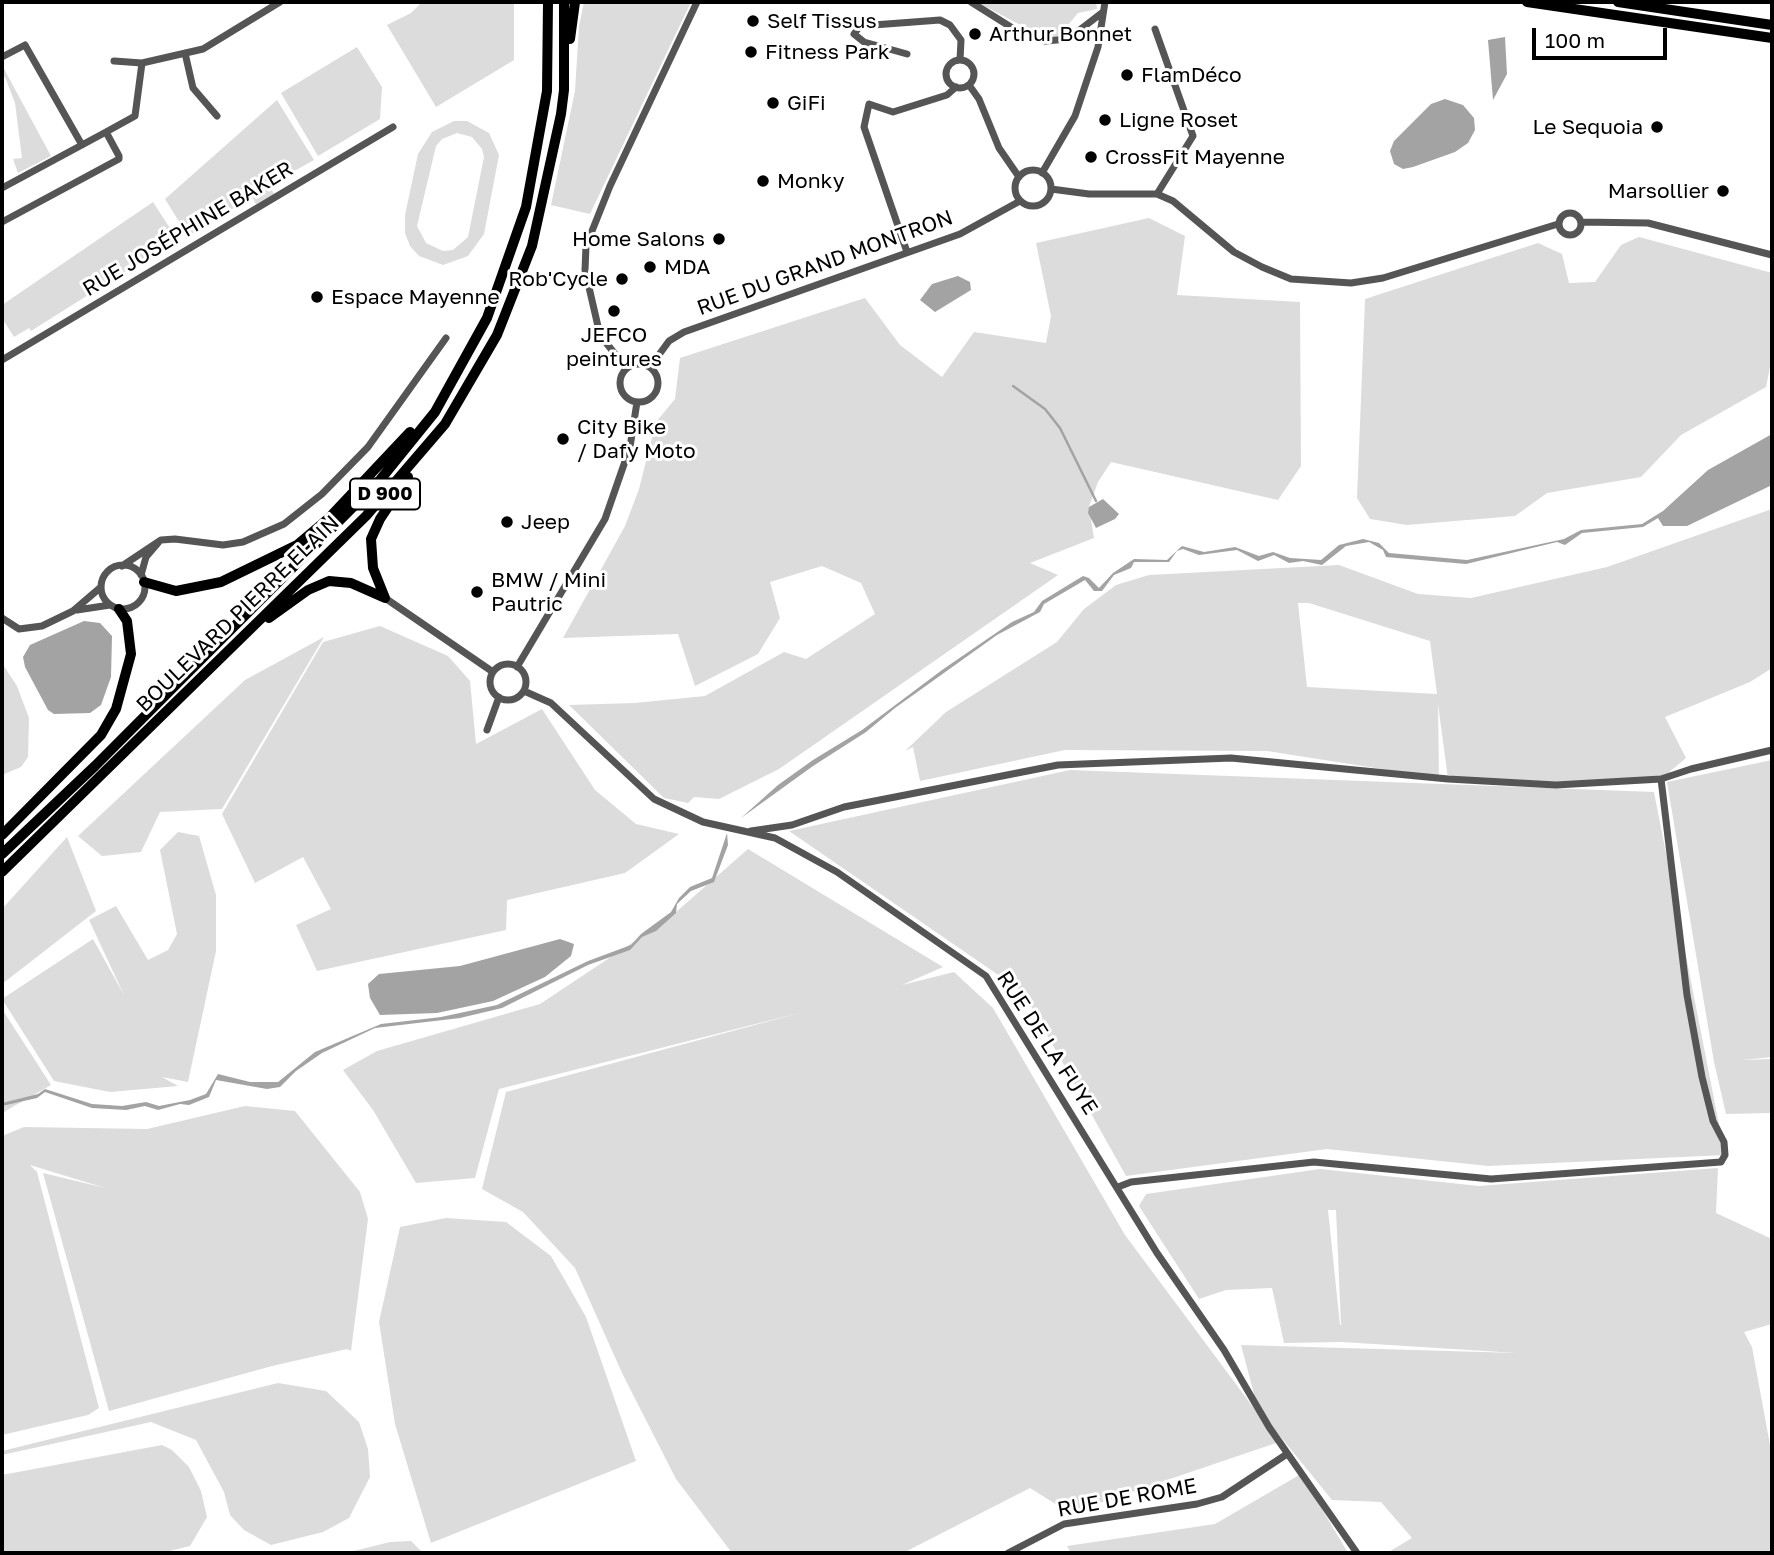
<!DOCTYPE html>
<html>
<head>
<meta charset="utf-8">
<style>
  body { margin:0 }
  #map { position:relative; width:1774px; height:1555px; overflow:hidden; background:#fff; font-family:"Golos Text",sans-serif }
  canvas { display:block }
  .frame { position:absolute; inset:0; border:4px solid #000; pointer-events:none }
  .scale { position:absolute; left:1532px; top:28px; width:135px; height:32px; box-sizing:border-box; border:4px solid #000; border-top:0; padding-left:9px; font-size:21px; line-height:24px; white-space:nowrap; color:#000; -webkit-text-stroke:5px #fff; paint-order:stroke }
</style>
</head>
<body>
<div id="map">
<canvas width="1774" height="1555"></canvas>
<div class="frame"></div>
<div class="scale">100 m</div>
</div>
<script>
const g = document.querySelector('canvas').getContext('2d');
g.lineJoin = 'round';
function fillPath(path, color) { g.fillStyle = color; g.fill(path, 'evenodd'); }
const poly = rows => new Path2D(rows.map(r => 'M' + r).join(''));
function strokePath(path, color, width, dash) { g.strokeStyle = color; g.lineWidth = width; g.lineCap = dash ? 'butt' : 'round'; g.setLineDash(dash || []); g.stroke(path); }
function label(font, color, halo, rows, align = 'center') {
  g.font = font + ' "Golos Text",sans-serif'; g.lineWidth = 6; g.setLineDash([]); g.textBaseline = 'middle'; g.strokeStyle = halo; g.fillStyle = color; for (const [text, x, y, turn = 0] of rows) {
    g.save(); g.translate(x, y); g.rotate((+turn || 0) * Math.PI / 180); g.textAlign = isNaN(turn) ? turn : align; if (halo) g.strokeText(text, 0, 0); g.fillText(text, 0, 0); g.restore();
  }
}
fillPath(poly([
  [422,2,514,2,514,60,436,107,387,25,411,13],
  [584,2,691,2,590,214,551,205,575,91,579,26],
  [977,2,1096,2,1097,9,1078,13,1059,36,1043,37],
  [357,47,382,87,380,119,318,156,281,93],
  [2,65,51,156,18,173,13,159,22,158,15,103,5,77,2,78],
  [277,100,314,160,269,185,274,194,256,204,252,197,188,236,165,199],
  [454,121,467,121,489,133,499,155,484,234,468,256,443,265,419,256,410,246,405,233,405,215,418,154,432,132],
  [457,133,472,137,482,149,484,157,468,237,453,250,443,251,426,243,417,226,436,146,442,139],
  [153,202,177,239,31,331,29,328,14,337,2,318,2,305],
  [1149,218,1185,236,1177,295,1300,302,1301,466,1278,500,1111,462,1098,482,1089,507,1094,538,1030,563,1058,575,779,769,719,799,694,797,688,803,664,798,569,705,635,703,705,696,784,652,806,659,875,614,861,583,822,566,770,582,780,618,758,654,695,686,678,634,563,638,625,526,639,489,656,422,675,399,680,358,865,298,900,345,942,377,974,332,1046,343,1051,316,1036,243],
  [1639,237,1772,273,1772,357,1766,387,1681,435,1641,477,1547,493,1515,516,1407,525,1370,519,1357,498,1365,299,1538,243,1562,254,1569,283,1595,282,1621,245],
  [1772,509,1772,668,1750,682,1665,717,1686,758,1661,779,1556,785,1448,779,1438,704,1439,778,1267,751,1065,750,920,781,913,747,905,751,946,712,1057,642,1084,609,1116,585,1149,575,1339,565,1418,594,1471,598,1607,567],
  [1298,603,1309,603,1430,641,1437,694,1307,687],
  [380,626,448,656,470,681,476,744,542,709,595,790,636,824,679,834,625,873,507,900,506,930,317,971,296,925,331,909,303,857,255,883,222,814,323,642],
  [324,637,222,809,160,812,141,852,102,856,78,836,245,680],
  [2,663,17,686,29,718,28,757,21,767,2,775],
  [1772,760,1772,1057,1743,1060,1772,1059,1772,1113,1726,1114,1714,1062,1667,782],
  [1070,770,1654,792,1725,1155,1488,1166,1327,1149,1126,1176,1023,992,789,831],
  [178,832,199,836,216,895,216,951,188,1082,162,1077,178,1086,110,1092,54,1081,2,999,93,939,124,995,89,920,116,906,148,960,168,950,177,934,160,850],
  [67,837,96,911,2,984,2,909],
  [748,849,943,967,902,985,954,972,993,1008,1125,1235,1279,1442,1070,1513,1030,1488,903,1553,732,1553,676,1479,623,1375,575,1268,523,1212,482,1189,506,1092,803,1012,499,1089,475,1178,416,1183,373,1110,343,1070,377,1051,540,1004,668,919],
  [2,1009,51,1085,2,1113],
  [245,1106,295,1111,360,1192,368,1219,351,1351,347,1349,272,1366,109,1411,43,1173,105,1188,30,1165,37,1172,99,1408,88,1415,2,1435,2,1136,24,1127,147,1129],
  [1718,1168,1716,1213,1772,1239,1772,1324,1744,1332,1752,1347,1772,1456,1772,1553,1387,1553,1412,1538,1381,1502,1332,1500,1258,1409,1241,1345,1517,1353,1342,1342,1284,1343,1272,1288,1226,1290,1199,1299,1139,1206,1146,1194,1320,1169,1479,1186],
  [1328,1210,1336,1210,1341,1325,1340,1325],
  [446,1218,506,1222,551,1256,586,1317,636,1461,431,1543,395,1424,379,1322,400,1227],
  [278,1383,326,1391,359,1422,368,1449,370,1477,349,1518,323,1532,271,1545,244,1530,230,1515,224,1492,196,1440,151,1422,2,1455,2,1451],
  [162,1445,172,1450,189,1467,201,1491,207,1517,190,1546,162,1553,2,1553,2,1475],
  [1301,1474,1348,1553,1071,1553,1067,1546,1215,1524],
  [411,1541,423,1553,346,1553,390,1542]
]), '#dcdcdc');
fillPath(poly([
  [1505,37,1507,74,1493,100,1488,40],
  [1445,99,1463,105,1474,118,1475,130,1468,143,1455,152,1413,167,1403,169,1394,164,1390,151,1394,141,1431,104],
  [958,276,970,282,971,290,935,312,920,300,932,284],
  [1772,434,1770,486,1687,526,1663,526,1658,518,1643,527,1582,533,1565,545,1557,542,1466,564,1386,557,1383,550,1369,542,1346,546,1322,565,1303,561,1289,563,1274,555,1258,561,1237,550,1199,555,1183,549,1177,551,1169,562,1134,562,1131,568,1114,575,1102,591,1094,591,1085,580,1044,604,1040,612,997,635,895,708,866,732,813,766,741,818,778,785,813,760,862,730,942,670,1012,622,1034,612,1042,601,1083,576,1089,578,1099,588,1113,573,1134,559,1167,560,1182,546,1204,552,1235,547,1259,556,1273,552,1290,558,1321,560,1339,545,1363,539,1379,543,1389,553,1467,560,1564,539,1581,530,1642,524,1663,511,1708,470],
  [1103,499,1119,514,1115,519,1096,528,1088,513,1089,507],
  [84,621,100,623,112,636,111,677,101,705,90,713,54,714,48,710,25,667,23,657,30,645],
  [727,833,728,845,714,882,691,891,677,904,676,913,656,931,642,937,630,950,588,965,502,1008,460,1018,375,1028,322,1053,296,1071,280,1087,267,1089,216,1080,209,1097,189,1105,180,1104,158,1110,145,1106,126,1110,92,1108,45,1092,37,1098,2,1106,2,1103,38,1094,45,1089,92,1104,122,1106,146,1102,159,1106,190,1100,206,1094,218,1074,250,1082,278,1082,315,1052,381,1024,441,1017,497,1005,588,961,631,945,641,934,671,912,679,898,690,887,712,878],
  [560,939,574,944,571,956,545,977,493,1001,437,1013,380,1015,370,998,368,984,379,974,460,966]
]), '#a3a3a3');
strokePath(poly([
  [1013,386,1045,409,1060,428,1096,501]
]), '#a3a3a3', 2.5);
strokePath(poly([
  [971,2,1014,29,1045,41,1068,39,1103,12],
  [1155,29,1193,136,1157,194,1173,201,1234,252,1262,267,1291,279,1351,283,1383,278,1558,224],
  [185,53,193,88,217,116],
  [907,54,864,42,854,34,860,26,940,20,950,25,961,40,960,60],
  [2,57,25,45,82,145],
  '946 74a14 14 0 1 1 28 0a14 14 0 1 1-28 0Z',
  [114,61,142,63],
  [969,85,979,99,999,148,1019,177],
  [106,132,135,116,142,63,203,49,280,2],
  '1015 188a18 18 0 1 1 36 0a18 18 0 1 1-36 0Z',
  [1042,173,1075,116,1098,47,1105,2],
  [2,188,106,132,119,156,119,159,2,222],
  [1051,189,1089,194,1157,194],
  '1559 224a11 11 0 1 1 22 0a11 11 0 1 1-22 0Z',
  [1581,222,1648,223,1772,255],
  [907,252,864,127,869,104,893,112,947,95,956,87],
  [2,360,393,127],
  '620 383a19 19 0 1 1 38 0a19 19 0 1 1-38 0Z',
  [650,367,669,341,684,332,960,234,1020,201],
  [626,368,600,335,585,270,586,246,610,186,697,2],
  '101 587a22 22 0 1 1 44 0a22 22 0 1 1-44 0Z',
  [122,566,161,540,175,539,223,545,243,542,284,524,322,494,368,447,446,338],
  [141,575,146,557,158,543],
  [385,598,493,672],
  [77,610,110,605],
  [2,618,19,629,42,626,73,611,101,587],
  '490 682a18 18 0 1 1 36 0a18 18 0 1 1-36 0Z',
  [517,667,605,519,630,447,637,402],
  [524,691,551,703,654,799,703,822,775,838,837,872,986,976,1157,1253,1224,1350,1269,1427,1357,1553],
  [487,730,499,697],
  [751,831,792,825,844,807,1058,765,1231,758,1448,779,1556,785,1661,779,1691,769,1772,750],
  [1118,1187,1131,1182,1314,1162,1491,1179,1721,1162,1725,1155,1724,1142,1713,1121,1702,1077,1687,995,1661,779],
  [1008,1553,1064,1524,1197,1504,1222,1497,1287,1454]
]), '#555', 7);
strokePath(poly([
  [1527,2,1772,38],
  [1618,2,1772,25],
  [570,39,575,2],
  [144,582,176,591,221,582,297,545,329,518,410,432],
  [385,598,373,568,371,539,380,519,408,477],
  [269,618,308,590,329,581,351,583,385,598],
  [2,835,101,735,116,709,131,654,127,621,119,609],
  [2,854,95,766,380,480,435,412,487,318,526,207,547,91,548,2],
  [2,872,366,516,445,424,497,335,532,246,561,114,564,90,564,2]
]), '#000', 10);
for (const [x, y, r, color] of [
  [753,21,7,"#000"],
  [975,34,7,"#000"],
  [751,52,7,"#000"],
  [1127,75,7,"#000"],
  [773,103,7,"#000"],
  [1105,120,7,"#000"],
  [1657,127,7,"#000"],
  [1091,157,7,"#000"],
  [763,181,7,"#000"],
  [1723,191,7,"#000"],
  [719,239,7,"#000"],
  [650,267,7,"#000"],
  [622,279,7,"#000"],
  [317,297,7,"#000"],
  [614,311,7,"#000"],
  [563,439,7,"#000"],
  [507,522,7,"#000"],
  [477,592,7,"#000"]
]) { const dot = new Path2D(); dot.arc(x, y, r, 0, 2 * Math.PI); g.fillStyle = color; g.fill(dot); strokePath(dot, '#fff', 2.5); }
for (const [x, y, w] of [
  [385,494,70]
]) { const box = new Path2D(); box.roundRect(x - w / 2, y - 15.5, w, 31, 5); g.fillStyle = '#fff'; g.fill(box); strokePath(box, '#000', 2); }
label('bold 19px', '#000', null, [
  ["D 900",385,494]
]);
label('21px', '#000', '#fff', [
  ["Self Tissus",767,21],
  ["Arthur Bonnet",989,34],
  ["Fitness Park",765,52],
  ["FlamDéco",1141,75],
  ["GiFi",787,103],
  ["Ligne Roset",1119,120],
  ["Le Sequoia",1643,127,"right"],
  ["CrossFit Mayenne",1105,157],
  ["Monky",777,181],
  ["Marsollier",1709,191,"right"],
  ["Home Salons",705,239,"right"],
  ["MDA",664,267],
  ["Rob'Cycle",608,279,"right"],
  ["Espace Mayenne",331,297],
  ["JEFCO",614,335,"center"],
  ["peintures",614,359,"center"],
  ["City Bike",577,427],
  ["/ Dafy Moto",577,451],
  ["Jeep",521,522],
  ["BMW / Mini",491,580],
  ["Pautric",491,604]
], 'left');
label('21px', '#000', '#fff', [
  ["RUE JOSÉPHINE BAKER",188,229,-31],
  ["RUE DU GRAND MONTRON",825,263,-20],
  ["BOULEVARD PIERRE ELAIN",238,614,-44],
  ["RUE DE LA FUYE",1047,1043,57],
  ["RUE DE ROME",1127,1498,-10]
]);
</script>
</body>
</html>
